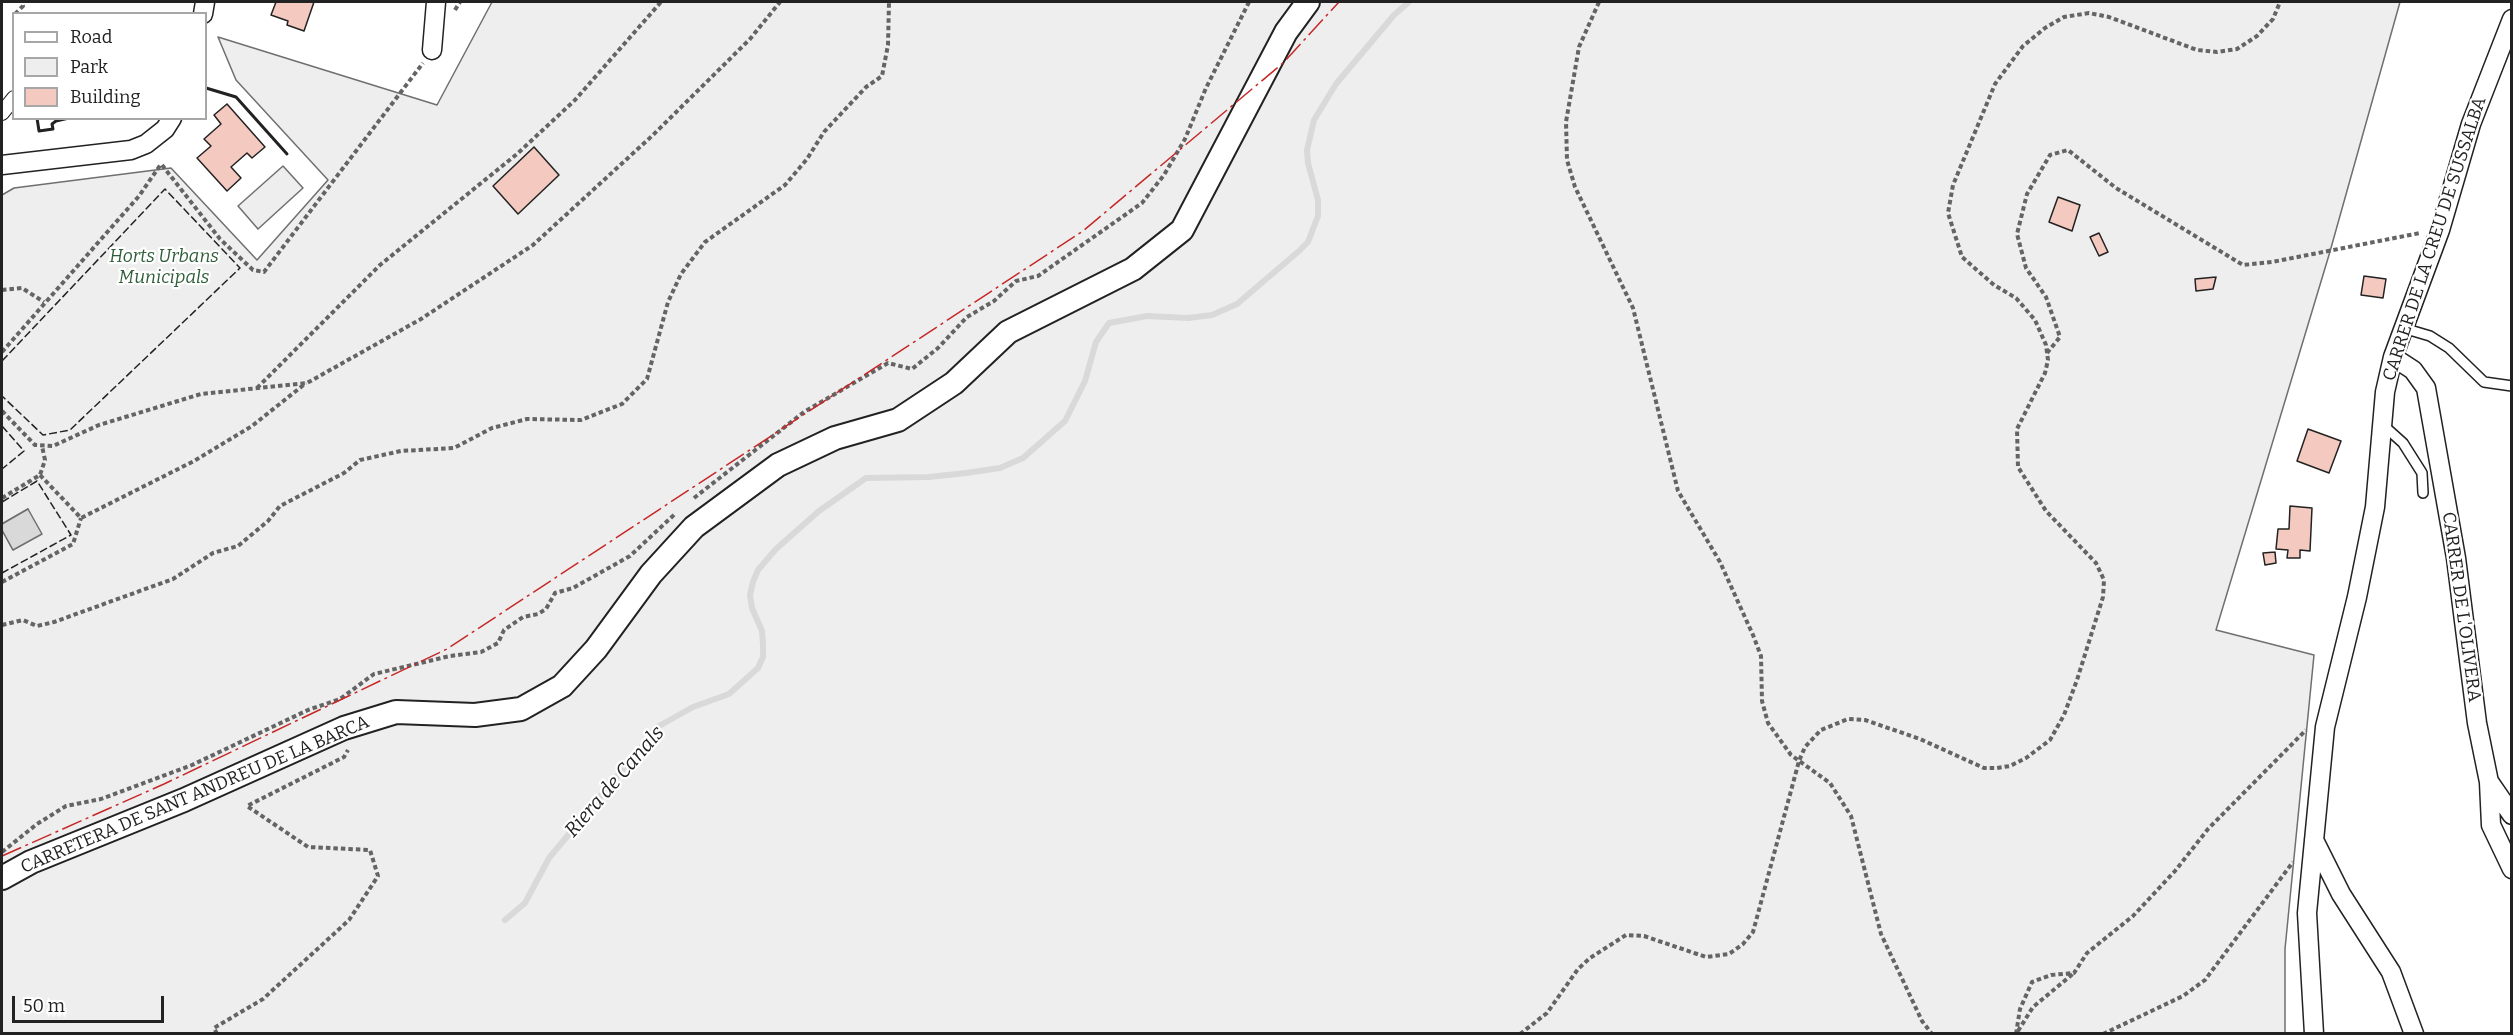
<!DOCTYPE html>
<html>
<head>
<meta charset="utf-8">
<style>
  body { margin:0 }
  #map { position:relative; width:2513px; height:1035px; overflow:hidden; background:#fff; font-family:Bitter,serif }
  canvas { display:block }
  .frame { position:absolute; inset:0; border:3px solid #222; pointer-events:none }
  .legend { position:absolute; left:12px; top:12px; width:195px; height:108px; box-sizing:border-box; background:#fff; border:2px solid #a7a7a7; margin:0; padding:8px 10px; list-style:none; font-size:18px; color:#222 }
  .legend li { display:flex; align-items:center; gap:12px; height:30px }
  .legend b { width:30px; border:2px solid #a7a7a7 }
  .scale { position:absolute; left:12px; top:996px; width:152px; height:27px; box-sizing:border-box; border:3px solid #222; border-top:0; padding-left:8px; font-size:18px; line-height:21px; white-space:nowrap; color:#222; -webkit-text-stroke:4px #fff; paint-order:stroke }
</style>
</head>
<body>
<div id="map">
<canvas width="2513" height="1035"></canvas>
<div class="frame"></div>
<ul class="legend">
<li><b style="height:8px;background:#fff"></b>Road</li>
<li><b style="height:16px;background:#eee"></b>Park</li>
<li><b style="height:16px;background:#f3c9c0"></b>Building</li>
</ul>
<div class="scale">50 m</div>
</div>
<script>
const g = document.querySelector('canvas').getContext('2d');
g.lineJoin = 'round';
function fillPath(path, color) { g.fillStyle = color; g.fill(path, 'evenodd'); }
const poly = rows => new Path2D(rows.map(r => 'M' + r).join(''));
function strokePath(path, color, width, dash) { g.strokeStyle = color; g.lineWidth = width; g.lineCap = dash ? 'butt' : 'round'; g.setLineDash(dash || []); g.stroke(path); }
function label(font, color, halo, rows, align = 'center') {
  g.font = font + ' Bitter,serif'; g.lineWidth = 4.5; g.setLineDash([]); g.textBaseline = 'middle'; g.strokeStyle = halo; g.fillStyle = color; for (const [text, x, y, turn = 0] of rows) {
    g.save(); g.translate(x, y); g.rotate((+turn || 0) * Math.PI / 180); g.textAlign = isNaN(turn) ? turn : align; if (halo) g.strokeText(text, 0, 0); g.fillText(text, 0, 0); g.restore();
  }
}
const green = poly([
  [492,2,2400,2,2329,255,2216,630,2314,655,2285,949,2285,1033,2,1033,2,530,13,550,28,509,2,524,2,195,14,188,171,168,257,260,328,180,236,80,218,37,437,105,492,2],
  [283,166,303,188,258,229,238,206,283,166]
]);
fillPath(green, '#eee');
strokePath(green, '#6f6f6f', 1.5);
const water = poly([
  [28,509,42,534,13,550,2,530,2,524,28,509]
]);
fillPath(water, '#d9d9d9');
strokePath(water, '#6f6f6f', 1.5);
strokePath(poly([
  [505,920,525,903,549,858,659,726,693,707,729,694,758,668,763,657,763,644,762,631,752,608,750,595,753,582,758,570,776,549,819,511,866,478,929,477,966,473,1000,468,1023,458,1065,421,1085,381,1096,342,1109,323,1147,316,1188,318,1212,315,1237,304,1299,251,1308,242,1318,216,1318,200,1308,163,1307,150,1314,120,1336,84,1394,15,1409,2]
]), '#d9d9d9', 6);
const building = poly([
  [276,2,314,2,304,31,287,25,288,21,271,15,276,2],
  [227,104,265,147,252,158,247,153,231,167,241,178,227,191,197,158,211,146,204,139,221,124,214,115,227,104],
  [534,147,559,175,518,214,493,186,534,147],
  [2058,197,2080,205,2072,231,2049,222,2058,197],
  [2099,233,2108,252,2099,256,2090,237,2099,233],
  [2364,276,2386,279,2383,298,2361,295,2364,276],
  [2216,277,2213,289,2196,291,2195,279,2216,277],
  [2308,429,2341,441,2329,473,2297,461,2308,429],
  [2290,506,2312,508,2310,551,2300,550,2300,558,2287,558,2288,550,2276,549,2278,529,2289,529,2290,506],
  [2275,552,2276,563,2265,565,2263,553,2275,552]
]);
fillPath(building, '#f3c9c0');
strokePath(building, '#222', 1.5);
const service = poly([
  [2403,328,2430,336,2449,348,2484,382,2512,386],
  [2383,425,2403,443,2422,473,2423,493]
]);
const pedestrian = poly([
  [2,113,14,98]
]);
const minor = poly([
  [203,14,205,2],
  [432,50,436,2],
  [2,165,131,150,146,144,165,129,172,118],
  [2393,357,2413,370,2426,388,2456,558,2477,723,2489,782,2491,825,2512,869],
  [2490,783,2512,815],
  [2314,840,2341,894,2391,972,2414,1034],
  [2314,1034,2307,913,2325,727,2357,597,2375,507,2385,392,2393,357,2440,230,2471,124,2512,19]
]);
const tertiary = poly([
  [2,878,31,862,184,800,344,728,396,712,475,715,521,709,562,686,596,649,651,574,694,527,778,465,835,438,898,420,954,383,1008,332,1133,269,1182,230,1286,32,1308,2]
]);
strokePath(service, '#222', 12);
strokePath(pedestrian, '#222', 16);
strokePath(minor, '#222', 21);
strokePath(tertiary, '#222', 26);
strokePath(poly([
  [1599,2,1579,47,1566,122,1567,160,1575,187,1633,308,1678,491,1720,562,1753,635,1761,656,1762,701,1768,723,1791,755,1830,783,1851,816,1881,934,1922,1021,1932,1034],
  [455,10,460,2],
  [15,14,23,6,22,2],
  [162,165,220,239,253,270,264,272,423,63],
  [2,290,22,288,44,302],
  [2,352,139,196,161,164],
  [2047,353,2060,337,2046,297,2026,268,2017,234,2027,194,2050,155,2068,150,2116,188,2243,265,2272,262,2420,233],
  [257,388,380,265,517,154,575,100,661,2],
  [2,411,35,445,53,446,99,425,201,394,307,383,421,319,533,245,653,135,750,39,780,2],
  [40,475,81,518,194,461,252,426,306,383],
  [2,498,40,475,45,460,42,446],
  [694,498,804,412,888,363,912,369,938,348,967,317,994,301,1016,281,1038,276,1142,203,1164,175,1185,139,1206,88,1249,2],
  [2,582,73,544,81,518],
  [2,625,23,620,37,626,54,622,173,579,213,553,238,546,268,521,280,506,344,473,360,460,401,451,454,448,492,428,527,419,581,420,622,404,647,379,668,302,681,274,705,242,785,185,807,159,824,132,866,87,882,76,888,45,889,2],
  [2,852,37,824,66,806,101,799,192,765,308,710,340,699,374,674,450,656,481,652,498,643,504,630,523,617,538,614,546,609,555,593,573,588,630,556,676,513],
  [2018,1031,2033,1007,2074,973],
  [217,1034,214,1028,263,999,349,920,378,876,370,850,308,847,247,806,344,757,348,750],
  [1520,1034,1547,1013,1578,969,1590,958,1626,935,1644,936,1706,957,1729,954,1743,944,1753,932,1799,761,1805,747,1821,730,1848,719,1865,720,1920,739,1984,768,1997,768,2010,766,2026,758,2050,740,2064,715,2077,680,2103,597,2104,580,2096,563,2046,511,2018,467,2017,429,2045,373,2048,360,2046,345,2035,320,2016,298,1994,285,1962,257,1948,213,1953,185,1995,84,2023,46,2045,28,2064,17,2089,13,2109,17,2197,50,2217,52,2237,49,2257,36,2273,19,2280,2],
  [2016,1034,2020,1009,2032,982,2051,975,2074,973,2087,953,2133,916,2175,871,2208,829,2306,730],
  [2103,1034,2183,996,2205,980,2293,862]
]), '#646464', 4, [4.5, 3]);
strokePath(service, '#fff', 9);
strokePath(pedestrian, '#fff', 14);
strokePath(minor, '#fff', 18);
strokePath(tertiary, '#fff', 22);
strokePath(poly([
  [2,361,165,189,240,268,70,430,43,435,2,396],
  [2,426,24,451,2,469],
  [2,502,37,481,71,535,2,573]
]), '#222', 1.5, [8, 3]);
strokePath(poly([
  [206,88,236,97,287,154],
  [37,118,39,131,53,129,52,124,56,121,69,118]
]), '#222', 3);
strokePath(poly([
  [2,856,164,784,447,649,1083,231,1283,63,1339,2]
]), '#c62828', 1.5, [21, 4.5, 3, 4.5]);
label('18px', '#222', '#fff', [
  ["CARRER DE LA CREU DE SUSSALBA",2435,239,-72],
  ["CARRER DE L'OLIVERA",2461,607,82],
  ["CARRETERA DE SANT ANDREU DE LA BARCA",195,795,-23]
]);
label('italic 18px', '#2f5e38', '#fff', [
  ["Horts Urbans",164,257],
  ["Municipals",164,278]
]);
label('italic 20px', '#222', '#fff', [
  ["Riera de Canals",615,782,-49]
]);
</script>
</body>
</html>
